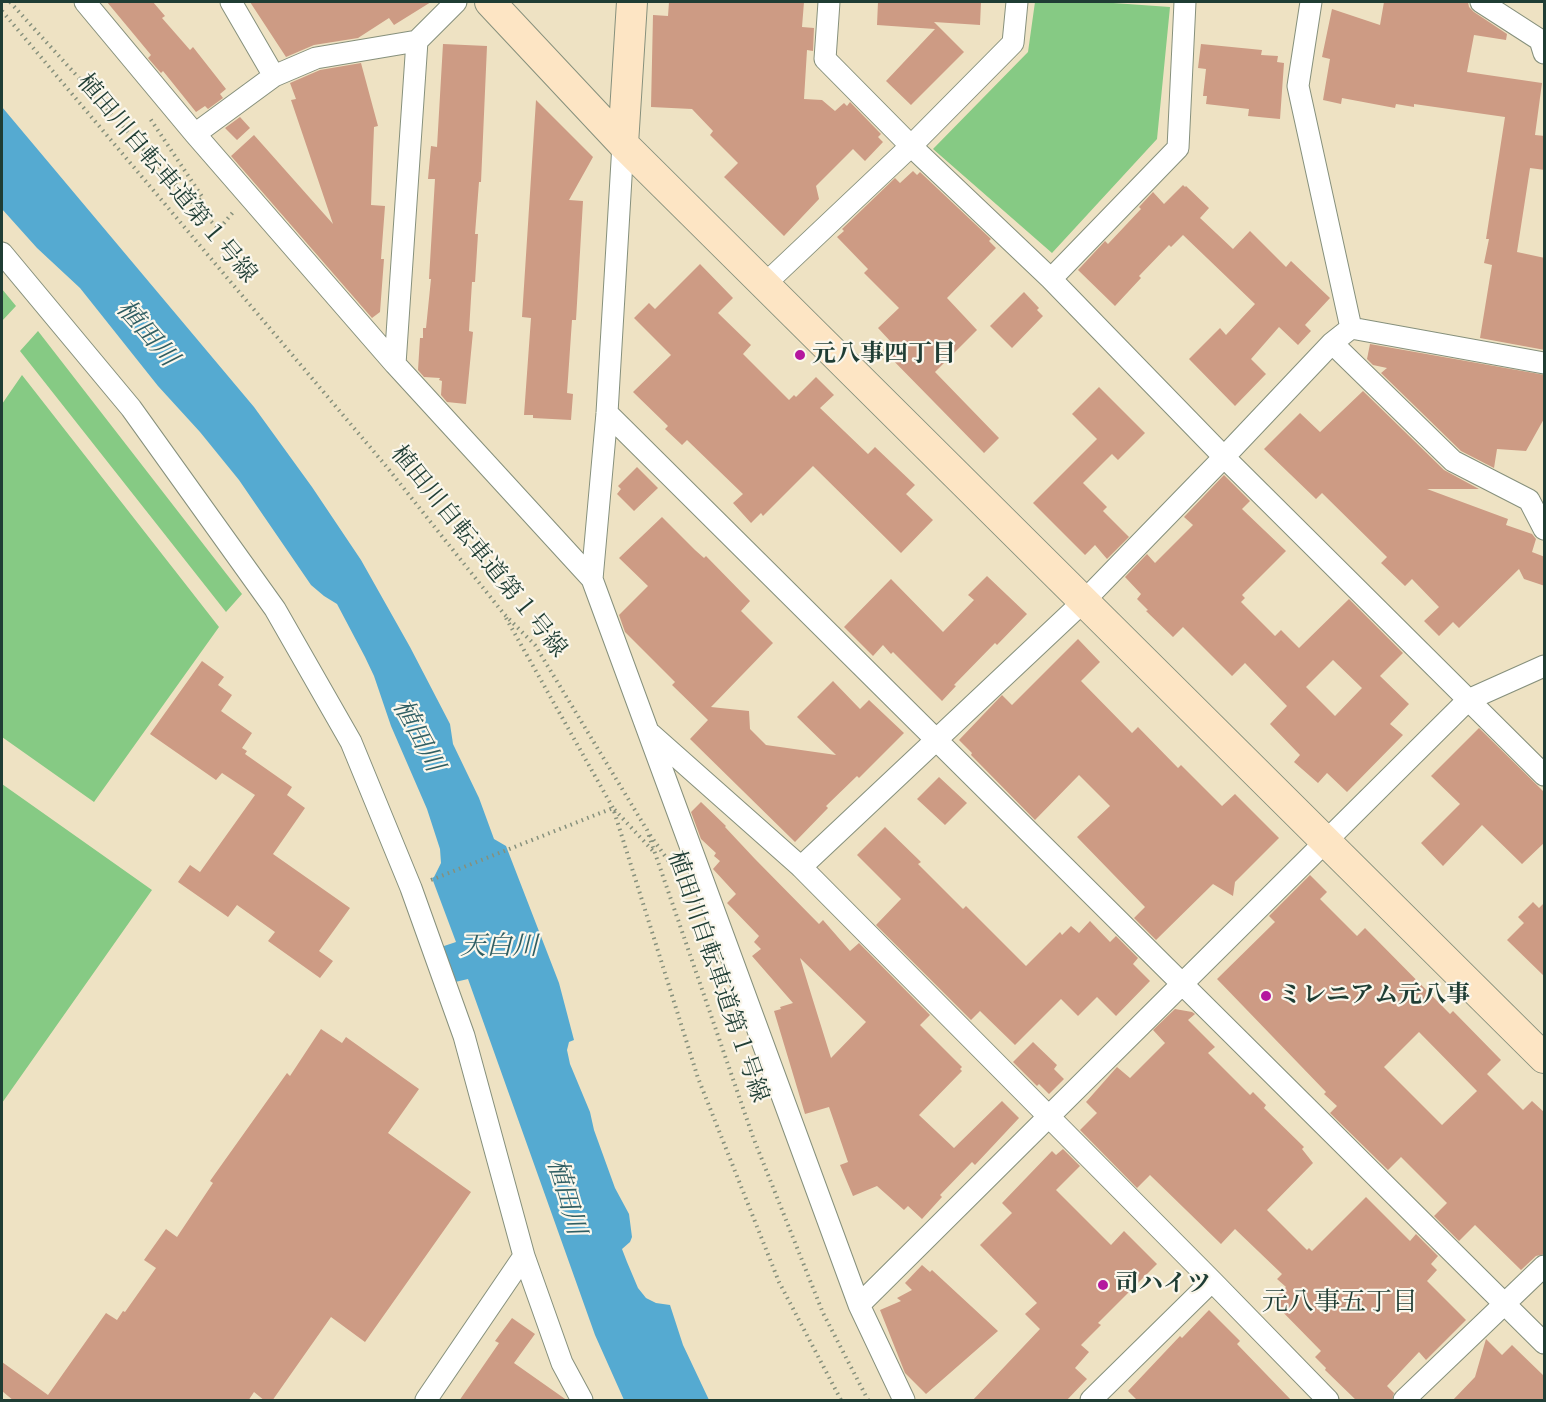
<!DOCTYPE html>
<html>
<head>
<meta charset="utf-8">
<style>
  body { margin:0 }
  #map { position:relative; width:1546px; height:1402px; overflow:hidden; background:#eee2c3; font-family:Alegreya,serif }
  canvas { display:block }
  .frame { position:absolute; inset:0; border:3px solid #1f3d34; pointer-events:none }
</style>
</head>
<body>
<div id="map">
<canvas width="1546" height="1402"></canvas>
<div class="frame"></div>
</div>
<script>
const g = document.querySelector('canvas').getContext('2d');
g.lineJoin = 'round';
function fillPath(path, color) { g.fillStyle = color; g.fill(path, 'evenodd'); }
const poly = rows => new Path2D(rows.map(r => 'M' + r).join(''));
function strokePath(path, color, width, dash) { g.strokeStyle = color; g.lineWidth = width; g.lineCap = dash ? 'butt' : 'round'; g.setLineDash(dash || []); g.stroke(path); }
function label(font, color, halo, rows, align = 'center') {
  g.font = font + ' Alegreya,"Noto Serif JP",serif'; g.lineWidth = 4.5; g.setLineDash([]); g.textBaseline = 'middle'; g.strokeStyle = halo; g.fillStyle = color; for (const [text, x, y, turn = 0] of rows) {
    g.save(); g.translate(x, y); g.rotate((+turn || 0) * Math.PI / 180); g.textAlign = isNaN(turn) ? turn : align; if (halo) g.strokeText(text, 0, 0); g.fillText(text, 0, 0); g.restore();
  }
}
fillPath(poly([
  [1035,2,1099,2,1170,7,1157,139,1052,253,933,149,1028,52],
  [2,289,16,306,2,321],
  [38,331,242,594,226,612,20,351],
  [22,375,219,627,94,802,2,737,2,404],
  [2,784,152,890,2,1103]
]), '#86ca84');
fillPath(poly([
  [2,107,254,407,312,487,361,560,410,647,450,724,453,744,479,798,494,839,506,846,559,983,574,1040,569,1042,567,1050,570,1064,590,1112,594,1130,615,1188,629,1214,632,1237,630,1242,622,1249,627,1262,638,1288,646,1298,656,1303,670,1305,683,1345,709,1400,624,1400,595,1335,468,979,451,983,438,948,456,942,432,878,434,877,441,863,440,849,427,809,391,726,374,676,365,657,337,604,324,596,311,585,239,480,200,432,158,386,80,288,37,248,2,209]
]), '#55aad1');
fillPath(poly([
  [107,2,153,2,165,16,162,18,190,50,193,47,226,89,220,94,223,98,208,109,205,106,196,112,163,71,161,73,148,58,151,55],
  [250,2,431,2,394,25,389,18,358,38,314,45,286,57],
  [669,2,804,2,802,27,814,28,813,51,807,50,804,99,822,100,835,111,844,103,847,106,850,102,881,134,878,137,883,142,865,161,853,149,816,186,819,199,784,236,724,177,738,163,710,135,713,131,692,109,651,107,653,15,668,16],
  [878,2,981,2,980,25,934,22,964,52,911,105,886,81,935,29,877,25],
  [1384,2,1468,2,1469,7,1474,12,1507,34,1506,40,1474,35,1467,72,1542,83,1535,135,1545,136,1545,170,1530,168,1517,252,1545,258,1545,350,1480,338,1492,265,1484,263,1489,239,1486,239,1505,117,1414,104,1414,107,1396,104,1395,108,1342,98,1341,104,1323,100,1330,59,1322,57,1332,9,1380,25],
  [443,44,487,46,481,182,479,182,475,234,478,234,475,282,472,282,469,331,473,332,466,404,447,402,441,395,442,381,439,380,440,378,424,377,418,370,420,338,423,338,423,328,426,328,431,279,429,279,435,179,428,179,431,146,437,147],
  [1201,44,1262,50,1261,55,1278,56,1277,62,1284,63,1280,119,1248,116,1249,109,1206,104,1207,96,1203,96,1206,69,1198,68],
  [361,63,378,126,374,127,371,205,385,206,381,259,384,259,380,312,372,318,231,156,254,135,333,224,291,100,296,99,290,83,320,70],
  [536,100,593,157,569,200,583,201,576,320,572,320,567,393,573,394,571,420,533,418,533,415,524,415,531,318,522,317],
  [240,117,250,128,237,140,225,128],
  [913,171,917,175,920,172,991,239,989,241,996,248,947,298,977,330,935,372,999,438,984,453,883,350,891,342,878,328,899,308,864,273,868,269,837,237,844,231,842,229,895,178,900,183],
  [1183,185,1185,187,1186,186,1209,208,1200,218,1233,249,1250,231,1286,267,1291,261,1330,298,1305,325,1311,331,1298,345,1279,327,1251,359,1266,374,1235,406,1189,359,1220,328,1226,335,1255,304,1183,235,1171,247,1169,245,1139,276,1141,278,1115,306,1078,270,1105,241,1108,244,1141,209,1139,207,1153,192,1164,204],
  [700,264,733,298,718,313,751,345,743,354,789,400,794,395,796,397,816,377,834,395,820,408,868,454,875,447,915,485,906,494,933,520,901,553,813,466,763,516,761,513,751,523,733,503,743,494,687,440,682,445,665,429,668,426,633,392,671,355,634,318,649,303,655,309],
  [1024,292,1039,308,1037,310,1043,316,1012,348,990,326],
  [1370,344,1545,375,1545,417,1526,451,1497,449,1494,468,1461,451,1381,373,1387,368,1373,365,1367,359],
  [1099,387,1145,433,1118,460,1112,454,1083,483,1107,507,1103,511,1129,537,1107,559,1095,545,1085,555,1033,503,1097,439,1072,414],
  [1363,391,1444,470,1479,489,1427,489,1508,519,1506,525,1532,534,1536,539,1532,552,1545,557,1545,586,1524,579,1519,569,1459,628,1453,622,1439,636,1424,621,1439,607,1412,579,1405,586,1381,563,1387,557,1322,493,1316,499,1264,449,1300,413,1320,432],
  [637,467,658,488,634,511,617,494,621,489,618,486],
  [1224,475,1250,501,1242,509,1286,551,1242,595,1245,598,1241,602,1275,636,1281,630,1299,648,1349,599,1403,653,1380,676,1409,704,1390,724,1403,735,1347,792,1327,773,1318,783,1294,762,1300,755,1270,724,1287,706,1245,663,1232,676,1183,627,1173,637,1146,611,1148,610,1137,599,1141,594,1125,577,1147,554,1155,563,1193,525,1184,517],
  [1333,660,1362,688,1335,716,1306,687],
  [662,517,695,550,704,558,706,556,750,601,741,611,773,643,711,707,749,711,750,729,766,745,836,755,797,717,833,681,860,709,869,700,904,733,859,778,857,776,826,806,828,808,795,842,690,739,708,720,672,685,675,682,625,632,619,615,648,586,619,558],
  [987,576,1027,614,997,645,995,643,954,685,956,686,942,701,893,652,891,654,883,645,873,656,844,627,891,579,943,632,974,600,968,595],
  [1078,639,1100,662,1081,681,1132,733,1138,727,1178,768,1181,765,1222,806,1235,794,1279,838,1235,882,1233,896,1213,884,1156,940,1134,918,1145,907,1077,837,1110,806,1079,775,1035,820,971,755,972,753,959,740,1002,695,1012,705],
  [202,661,224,677,218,685,232,695,221,711,252,733,242,748,247,751,245,754,292,787,287,795,305,808,273,854,350,908,319,951,333,961,320,978,268,941,275,932,237,905,228,917,178,882,190,865,200,872,255,795,222,773,216,780,150,734],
  [1479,728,1545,793,1545,842,1522,864,1482,825,1443,866,1421,843,1460,804,1431,776],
  [939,777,967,803,945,825,917,799],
  [701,802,726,826,725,827,755,859,819,924,823,920,850,951,859,943,930,1015,920,1025,962,1067,960,1069,962,1071,919,1115,954,1148,1002,1101,1019,1118,975,1165,972,1162,940,1195,942,1197,922,1219,908,1206,904,1210,877,1186,853,1196,840,1165,848,1162,829,1107,805,1114,774,1011,781,1009,780,1007,793,1003,752,956,761,949,754,942,759,936,727,903,736,894,713,869,720,861,714,856,716,853,701,839,691,812],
  [800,958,866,1022,831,1058,812,997],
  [885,827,921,862,918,864,963,909,966,906,1026,966,1060,932,1062,935,1071,926,1079,933,1090,921,1110,942,1116,936,1138,958,1133,964,1150,981,1116,1016,1097,997,1078,1016,1061,999,1015,1045,980,1011,971,1020,876,925,901,899,857,855],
  [1310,875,1327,892,1320,899,1357,936,1365,928,1450,1014,1453,1011,1501,1060,1487,1074,1523,1110,1532,1101,1545,1113,1545,1254,1536,1256,1521,1270,1475,1225,1459,1241,1434,1216,1447,1203,1401,1157,1388,1170,1330,1113,1337,1106,1324,1094,1326,1092,1217,979,1275,922,1269,916],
  [1419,1032,1477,1091,1442,1125,1384,1067],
  [1533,902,1539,908,1545,902,1545,977,1507,940,1524,923,1518,917],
  [1175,1009,1192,1012,1195,1014,1188,1020,1215,1047,1208,1053,1250,1095,1253,1092,1266,1105,1264,1108,1304,1147,1302,1149,1313,1163,1267,1210,1307,1250,1309,1248,1312,1251,1366,1197,1410,1241,1416,1234,1438,1256,1431,1264,1437,1270,1427,1281,1466,1320,1426,1360,1419,1352,1387,1386,1394,1393,1392,1401,1357,1401,1325,1370,1326,1368,1315,1357,1321,1351,1272,1301,1286,1287,1277,1279,1282,1274,1235,1229,1221,1244,1150,1175,1137,1188,1080,1130,1097,1113,1086,1102,1117,1067,1130,1078,1165,1043,1153,1030],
  [321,1029,342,1043,346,1037,419,1089,388,1133,471,1192,365,1342,331,1317,272,1401,265,1401,254,1392,248,1401,14,1401,2,1391,2,1362,48,1395,106,1313,117,1320,123,1311,125,1312,156,1268,144,1260,166,1229,177,1237,213,1183,210,1181,287,1073,290,1076],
  [1033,1042,1057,1065,1054,1069,1064,1079,1049,1094,1039,1084,1037,1086,1013,1062],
  [1063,1149,1080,1166,1056,1190,1111,1245,1124,1231,1157,1264,1098,1323,1101,1325,1081,1345,1089,1352,1075,1368,1087,1379,1066,1401,972,1401,1040,1329,1025,1314,1037,1303,980,1245,1012,1213,1002,1203,1052,1151,1056,1155],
  [922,1265,930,1272,932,1270,998,1331,926,1394,905,1373,880,1310,901,1301,897,1298,912,1290,905,1283],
  [1209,1310,1240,1341,1237,1344,1292,1401,1138,1401,1128,1391,1180,1336,1182,1338],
  [512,1318,535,1334,514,1363,568,1401,459,1401,499,1343,495,1341],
  [1486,1339,1502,1355,1512,1345,1545,1377,1545,1401,1452,1401,1475,1377]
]), '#cd9b84');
const street = poly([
  [85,2,195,134,395,364,592,579,859,1305,904,1400],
  [231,2,274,76],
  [829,2,825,59,911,146,1051,279,1224,457,1544,775],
  [1481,2,1540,40,1544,53],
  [195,134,274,76,316,58,417,41],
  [2,253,131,408,275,609,351,742,411,888,464,1036,524,1256,562,1363,582,1400],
  [1051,279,1178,148,1185,2],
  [765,284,911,146,1013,43,1017,2],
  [1351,328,1544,363],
  [1332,343,1453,461,1529,500,1544,529],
  [395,364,417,41,456,2],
  [607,413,1544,1343],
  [592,579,607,413,623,144],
  [651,734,801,867,1212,1281,1328,1400],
  [801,867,1084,601,1224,457,1332,343,1351,328,1298,86,1311,2],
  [859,1305,1468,700,1544,666],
  [426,1400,524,1256],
  [1091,1400,1212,1281],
  [1404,1400,1544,1266]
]);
const secondary = poly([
  [490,2,623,144,1544,1058],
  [623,144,632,2]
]);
strokePath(street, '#86907c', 23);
strokePath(secondary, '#86907c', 32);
strokePath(poly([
  [10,2,194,205,203,198,149,117],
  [2,11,386,466,504,614,535,645,647,830,753,1137,823,1313,868,1400],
  [194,205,219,229,234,211],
  [506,618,613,808,698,1078,779,1282,841,1400],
  [650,835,670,863],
  [431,880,613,808,654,852]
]), '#86907c', 4, [1.5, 4.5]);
strokePath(street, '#fff', 21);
strokePath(secondary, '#fde5c4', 30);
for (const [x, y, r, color] of [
  [800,355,6,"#b5179e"],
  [1266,996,6,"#b5179e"],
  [1103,1285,6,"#b5179e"]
]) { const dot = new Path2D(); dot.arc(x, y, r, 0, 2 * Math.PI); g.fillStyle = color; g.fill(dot); strokePath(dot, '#fbf7ec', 2); }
label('24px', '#1f3d34', '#fbf7ec', [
  ["植田川自転車道第１号線",166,179,50],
  ["植田川自転車道第１号線",478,552,51],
  ["植田川自転車道第１号線",717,977,71]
]);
label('bold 24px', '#1f3d34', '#fbf7ec', [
  ["元八事四丁目",812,355],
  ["ミレニアム元八事",1278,996],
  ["司ハイツ",1115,1285]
], 'left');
label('italic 26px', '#2f5e63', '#fbf7ec', [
  ["植田川",146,334,49],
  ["植田川",417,736,62],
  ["天白川",499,948],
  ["植田川",565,1197,74]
]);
label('26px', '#1f3d34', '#fbf7ec', [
  ["元八事五丁目",1340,1304]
]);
</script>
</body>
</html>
